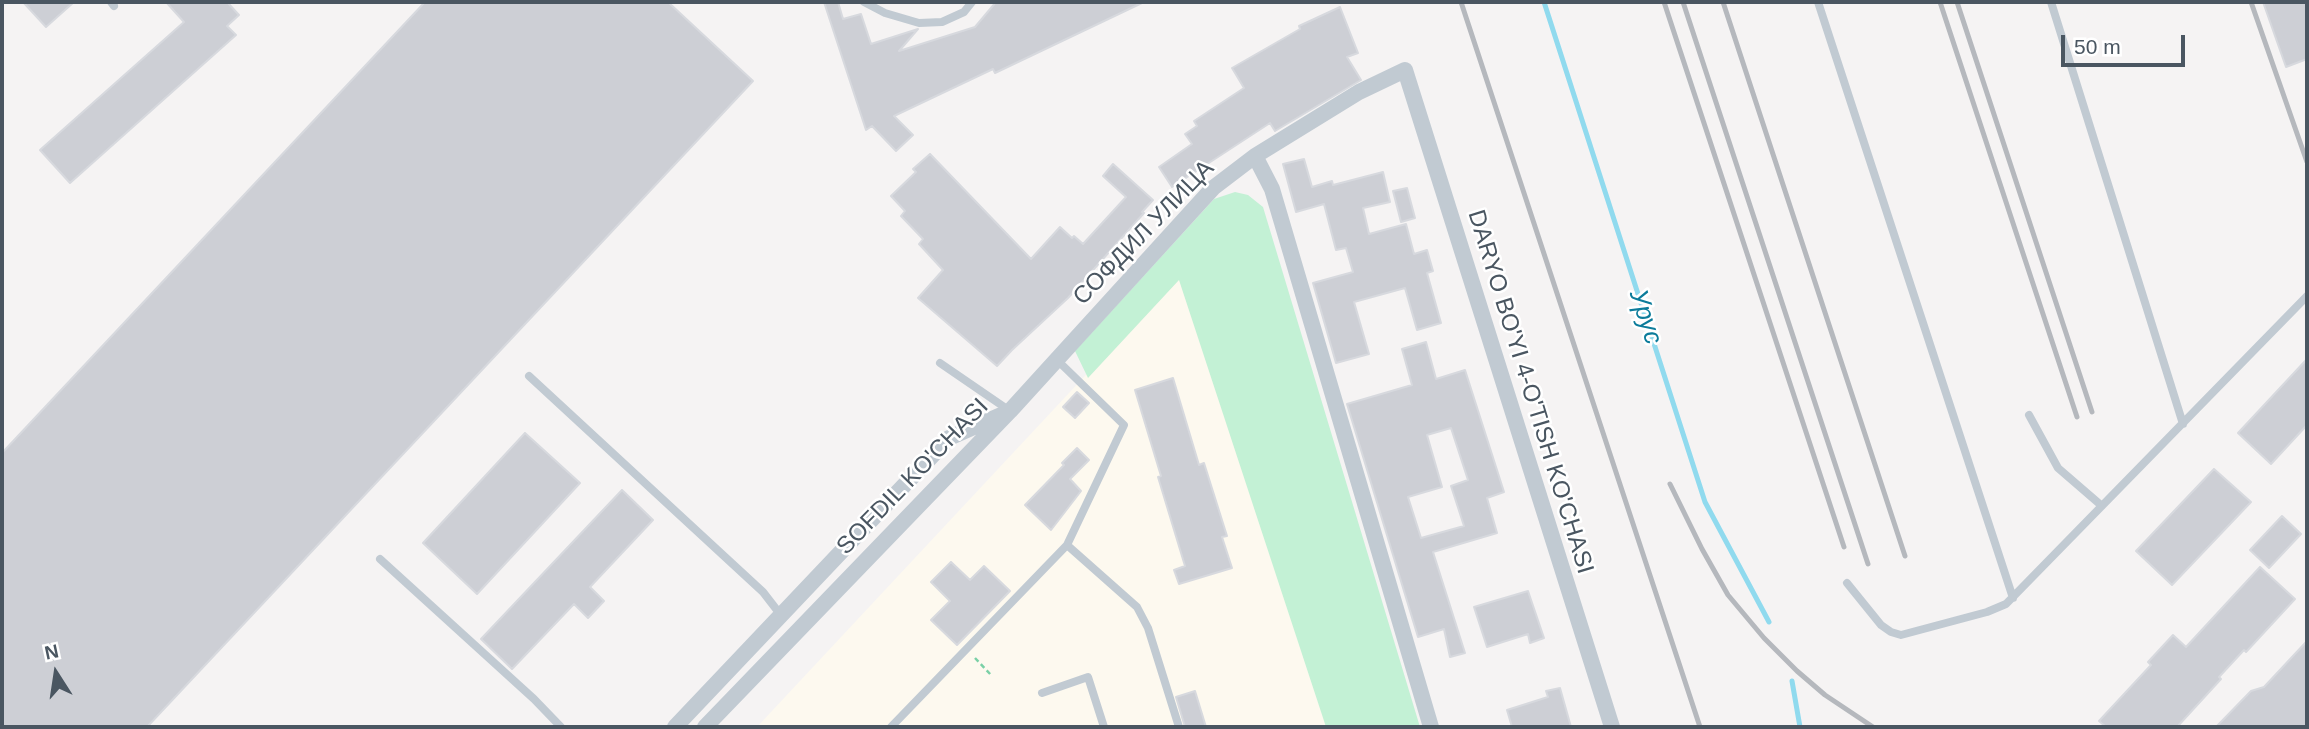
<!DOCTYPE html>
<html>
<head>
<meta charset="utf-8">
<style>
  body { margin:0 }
  #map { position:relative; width:2309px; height:729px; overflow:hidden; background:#f5f3f3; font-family:Helvetica,sans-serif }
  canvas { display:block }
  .frame { position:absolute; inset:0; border:4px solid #4a5661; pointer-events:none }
  .north { position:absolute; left:21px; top:638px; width:70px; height:70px; -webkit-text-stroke:5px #fff; paint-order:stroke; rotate:348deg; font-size:19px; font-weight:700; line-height:28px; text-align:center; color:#4a5661 }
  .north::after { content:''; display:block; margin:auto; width:24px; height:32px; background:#4a5661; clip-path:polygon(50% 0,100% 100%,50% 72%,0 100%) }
  .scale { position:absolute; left:2061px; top:35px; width:124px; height:32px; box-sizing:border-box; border:4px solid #4a5661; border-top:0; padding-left:9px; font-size:21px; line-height:24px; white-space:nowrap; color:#4a5661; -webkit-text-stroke:5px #fff; paint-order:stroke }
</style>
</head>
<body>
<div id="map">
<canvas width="2309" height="729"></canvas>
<div class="frame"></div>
<div class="north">N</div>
<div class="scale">50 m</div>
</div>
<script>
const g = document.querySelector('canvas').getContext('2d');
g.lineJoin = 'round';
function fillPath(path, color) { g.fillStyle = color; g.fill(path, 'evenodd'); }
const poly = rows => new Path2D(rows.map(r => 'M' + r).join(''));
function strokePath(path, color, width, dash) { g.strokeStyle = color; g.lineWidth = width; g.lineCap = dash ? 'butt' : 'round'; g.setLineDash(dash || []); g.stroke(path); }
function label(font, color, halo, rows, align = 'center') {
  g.font = font + ' Helvetica,sans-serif'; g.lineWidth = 5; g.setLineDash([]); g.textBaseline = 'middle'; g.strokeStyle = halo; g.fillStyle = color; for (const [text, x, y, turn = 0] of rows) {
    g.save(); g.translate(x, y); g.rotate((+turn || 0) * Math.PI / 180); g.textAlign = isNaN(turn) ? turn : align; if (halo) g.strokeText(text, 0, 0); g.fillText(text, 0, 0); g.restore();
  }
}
fillPath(poly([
  [1183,271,1333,727,757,727]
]), '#fdf9ef');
fillPath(poly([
  [1235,192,1248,195,1263,207,1420,727,1326,727,1179,280,1088,378,1075,351,1214,199]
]), '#c3f1d5');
strokePath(poly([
  [1544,2,1705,502,1769,622],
  [1792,681,1800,727]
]), '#90daee', 5);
const building = poly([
  [23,2,74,2,46,27,23,2],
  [166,2,227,2,239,15,227,26,236,35,70,183,40,150,184,22,166,2],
  [425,2,668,2,753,81,147,727,2,727,2,453,425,2],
  [824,2,838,2,843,19,861,14,871,44,918,29,899,51,975,27,996,2,1144,2,995,73,993,69,894,116,913,135,896,151,872,126,866,130,824,2],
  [2263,2,2307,2,2307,59,2286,67,2263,2],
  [1340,7,1358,53,1347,57,1361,80,1275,131,1270,123,1172,187,1159,167,1192,144,1185,134,1197,126,1194,121,1244,88,1232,68,1300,29,1299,26,1340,7],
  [930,154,1031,259,1060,227,1072,238,1074,236,1083,244,1126,197,1103,176,1113,164,1153,200,1142,212,1144,213,1068,298,1012,350,997,366,918,298,943,270,919,244,923,239,901,216,905,211,891,196,916,172,913,169,930,154],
  [1304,159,1312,187,1332,181,1333,185,1383,172,1390,202,1363,208,1369,234,1406,224,1414,254,1427,250,1433,271,1427,273,1441,323,1417,330,1405,288,1354,302,1369,354,1336,363,1313,283,1353,272,1346,248,1336,250,1324,204,1296,212,1283,164,1304,159],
  [1407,188,1415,218,1401,222,1393,191,1407,188],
  [1426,342,1436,379,1465,370,1504,492,1487,498,1497,533,1433,552,1465,653,1450,657,1444,629,1418,637,1347,404,1412,385,1402,349,1426,342],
  [1451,428,1468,480,1451,486,1464,526,1421,538,1408,497,1442,487,1427,435,1451,428],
  [2307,359,2307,425,2271,464,2238,433,2307,359],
  [1173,378,1199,465,1204,463,1227,536,1222,537,1232,568,1179,584,1174,570,1185,566,1158,477,1161,476,1135,390,1173,378],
  [1077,392,1089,403,1075,418,1063,407,1077,392],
  [525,433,580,483,477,594,423,543,525,433],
  [1077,448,1089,460,1070,479,1081,491,1051,530,1025,505,1064,465,1062,463,1077,448],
  [2214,469,2251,502,2172,585,2136,551,2214,469],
  [622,490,653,520,590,587,604,601,588,618,574,604,512,669,481,639,622,490],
  [2282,516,2301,534,2269,568,2250,550,2282,516],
  [951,562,970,580,984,566,1010,591,957,645,931,620,950,601,931,582,951,562],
  [2260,567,2295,599,2246,652,2244,650,2219,677,2221,679,2177,727,2106,727,2099,721,2151,665,2148,662,2173,635,2186,647,2260,567],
  [1528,591,1544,638,1530,643,1528,634,1487,647,1474,607,1528,591],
  [2307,641,2307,727,2216,727,2251,691,2264,687,2307,641],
  [1560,688,1571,727,1512,727,1507,710,1548,697,1546,691,1560,688],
  [1195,691,1206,727,1185,727,1176,697,1195,691]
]);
fillPath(building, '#cdcfd5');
strokePath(building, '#d7d9de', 2);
strokePath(poly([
  [975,658,992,676]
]), '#7ad0a6', 2.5, [5, 3.5]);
strokePath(poly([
  [111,2,114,6],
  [864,2,885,13,919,23,942,22,964,12,972,2],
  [1818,2,2013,598],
  [2051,2,2183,424],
  [940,363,1010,411],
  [529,376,763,592,780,614],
  [2029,415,2058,468,2102,506],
  [1067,545,1137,607,1148,628,1179,727],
  [380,559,534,699,561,727],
  [1847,583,1881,625,1891,632,1901,635,1987,612,2006,604,2307,296],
  [1042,693,1088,677,1104,727],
  [891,727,1067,545,1124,425,1057,360]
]), '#c1cad2', 8);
strokePath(poly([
  [1255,156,1272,189,1431,727],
  [675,727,949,438,1001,415],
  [705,727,1010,411,1213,188,1255,156,1359,92,1405,70,1612,727]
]), '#c1cad2', 16);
strokePath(poly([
  [1461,2,1700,727],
  [1664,2,1844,547],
  [1683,2,1868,564],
  [1723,2,1905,556],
  [1940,2,2077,417],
  [1957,2,2092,412],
  [2251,2,2307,162],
  [1670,484,1702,549,1728,595,1764,638,1797,671,1825,695,1873,727]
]), '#b5b8bd', 5);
label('24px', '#4a5661', '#fff', [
  ["СОФДИЛ УЛИЦА",1144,233,-46],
  ["DARYO BO'YI 4-O'TISH KO'CHASI",1530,392,73],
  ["SOFDIL KO'CHASI",913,477,-46]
]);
label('italic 26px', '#0c7c9b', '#fff', [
  ["Урус",1645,317,72]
]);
</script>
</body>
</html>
